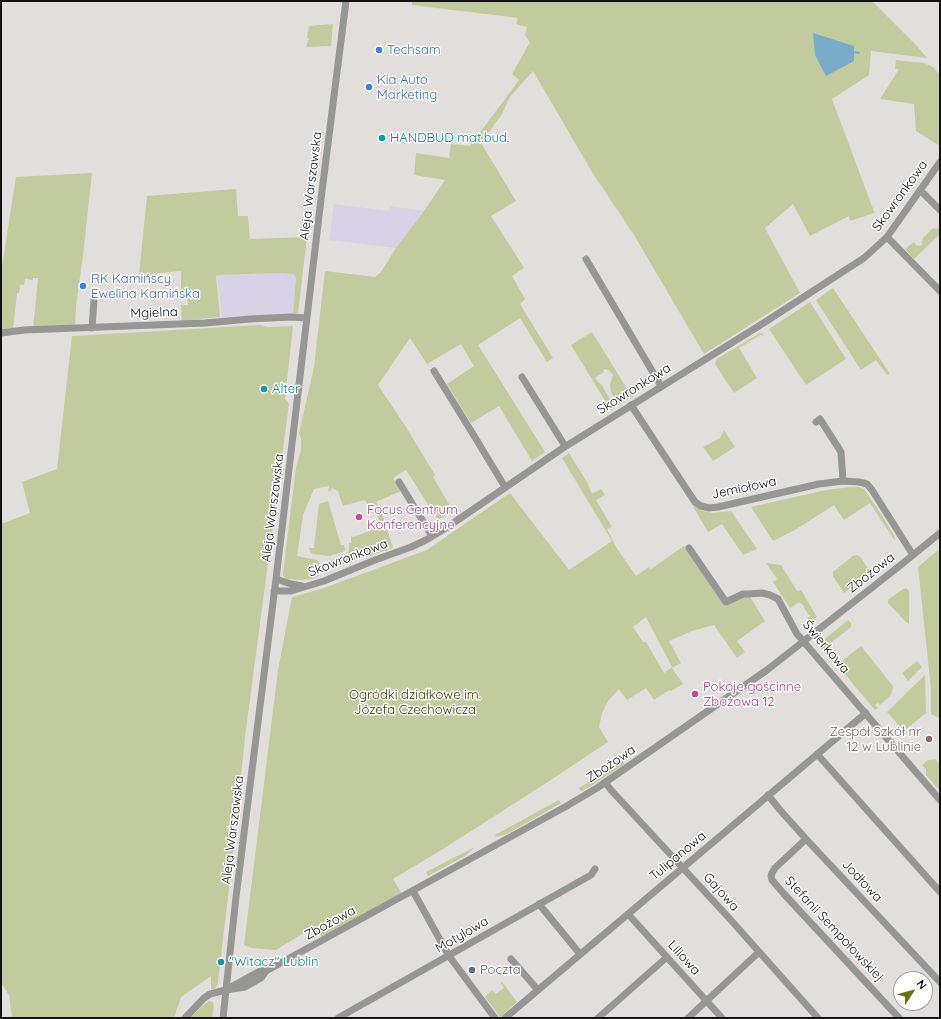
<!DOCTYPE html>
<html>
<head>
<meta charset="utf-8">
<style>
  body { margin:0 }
  #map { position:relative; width:941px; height:1019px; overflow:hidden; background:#e2dedc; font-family:Quicksand,sans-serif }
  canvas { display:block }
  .frame { position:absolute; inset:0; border:2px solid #131111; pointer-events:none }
  .north { position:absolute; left:893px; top:971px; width:40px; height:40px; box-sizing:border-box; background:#fff; border:1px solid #a1a0a0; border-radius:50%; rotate:54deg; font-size:11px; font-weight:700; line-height:16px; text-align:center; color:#131111 }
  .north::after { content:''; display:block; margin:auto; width:14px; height:18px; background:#68731d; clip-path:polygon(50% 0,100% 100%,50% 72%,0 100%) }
</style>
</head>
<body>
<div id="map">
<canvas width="941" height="1019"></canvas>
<div class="frame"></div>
<div class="north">N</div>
</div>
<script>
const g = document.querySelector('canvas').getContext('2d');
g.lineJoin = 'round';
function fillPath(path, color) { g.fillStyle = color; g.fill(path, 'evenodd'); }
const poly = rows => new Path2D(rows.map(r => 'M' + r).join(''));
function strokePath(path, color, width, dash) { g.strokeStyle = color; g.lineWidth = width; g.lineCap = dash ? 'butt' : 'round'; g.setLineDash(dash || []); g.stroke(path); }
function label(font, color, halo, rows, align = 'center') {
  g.font = font + ' Quicksand,sans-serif'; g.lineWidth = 3; g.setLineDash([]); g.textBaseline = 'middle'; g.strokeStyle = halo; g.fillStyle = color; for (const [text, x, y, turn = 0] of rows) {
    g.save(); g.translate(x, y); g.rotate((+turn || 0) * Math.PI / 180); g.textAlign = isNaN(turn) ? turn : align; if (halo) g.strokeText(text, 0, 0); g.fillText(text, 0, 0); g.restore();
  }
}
fillPath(poly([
  [334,204,389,211,390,206,424,211,396,248,329,240],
  [277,273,294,274,296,277,293,314,222,317,217,275]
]), '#d9d1e6');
fillPath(poly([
  [412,1,872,1,917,46,927,58,871,51,869,75,832,99,876,217,874,213,850,221,849,216,810,236,793,204,765,228,800,293,704,354,634,235,592,172,533,71,523,82,510,97,502,114,481,143,516,201,491,216,524,268,512,276,525,299,520,304,553,358,547,362,520,318,478,345,545,452,532,461,499,406,471,423,447,384,474,366,461,344,427,364,410,338,378,385,406,427,435,475,433,477,453,511,438,520,406,470,393,478,401,491,376,502,381,511,393,548,328,569,328,564,331,561,343,557,348,554,349,549,349,543,351,543,351,536,353,537,381,527,376,512,371,513,366,501,365,501,364,500,343,506,338,491,332,488,331,491,328,491,329,486,314,489,303,515,297,556,317,560,321,566,320,575,312,579,300,580,287,579,283,576,283,573,296,467,301,450,301,439,299,433,314,367,325,271,375,277,381,272,396,248,424,211,445,180,414,175,416,153,449,158,451,144,470,146,519,80,512,74,530,42,525,35,527,27,516,24,518,18,412,5],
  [333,24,331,46,306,47,309,38,307,38,309,26],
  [896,60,924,63,933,67,940,75,940,146,916,131,914,104,880,99,899,69,895,69],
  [92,173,83,255,76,306,75,326,33,329,38,278,33,278,33,280,25,279,24,285,20,285,19,293,17,293,13,329,1,330,1,273,16,177],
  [236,189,238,216,248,216,250,239,307,237,298,313,293,314,296,277,294,274,277,273,218,275,216,276,220,317,182,321,181,305,188,305,187,293,181,293,181,271,139,275,147,196],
  [940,227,940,234,914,259,905,249,914,242,917,246,918,245,920,246,923,244,921,242,923,240,922,239,933,228,934,229,936,228,937,229],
  [833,288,890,374,887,375,876,360,861,370,816,300],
  [810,302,846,359,806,385,769,329],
  [260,325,268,327,293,326,285,399,289,404,245,737,236,823,227,826,227,829,236,828,218,982,216,988,214,989,211,989,211,976,181,997,174,1018,12,1018,9,995,1,983,1,524,30,513,22,482,57,469,72,336],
  [592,332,632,397,619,405,611,392,610,385,613,375,609,370,605,369,603,370,604,372,595,378,598,382,601,384,604,389,615,408,611,410,571,345],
  [760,333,762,333,764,336,760,335,739,348,757,378,734,393,715,364,717,359],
  [724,430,735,447,713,461,703,447,720,438],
  [569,453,587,482,592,494,601,489,605,495,596,500,612,527,607,529,616,547,636,576,649,567,651,569,684,546,725,606,744,597,750,597,765,621,737,641,745,652,737,658,714,625,692,631,669,641,681,663,672,668,683,684,671,691,669,690,654,700,646,688,627,700,619,689,608,701,602,713,599,727,608,742,540,787,443,849,393,879,402,894,322,937,315,926,276,950,251,948,244,945,278,670,292,597,324,588,427,550,473,518,510,493,569,570,612,541,562,458],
  [646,617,672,667,664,673,646,642,643,642,633,627],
  [851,487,859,487,864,489,868,495,877,508,894,535,895,541,870,503,844,520,834,505,795,530,773,541,751,507,826,490],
  [328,501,341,545,344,545,345,550,343,552,329,556,313,554,310,552,309,548,314,548,319,504],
  [692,505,703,511,713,513,731,511,757,549,743,555,722,524,708,532],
  [938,550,940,552,940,716,938,718,931,714,931,689,918,567],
  [857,555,860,557,870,571,869,571,870,573,844,593,833,576,833,572,853,556],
  [766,563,781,565,797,591,801,590,817,617,811,622,807,617,810,617,810,615,808,614,804,608,804,606,799,602,790,608,773,582,777,579],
  [906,588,909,591,909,623,908,624,888,603,888,600,903,589],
  [848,620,851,623,851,627,826,647,836,659,835,661,834,662,819,645,819,644],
  [861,646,892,685,893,688,891,695,889,697,880,705,878,703,875,705,878,708,875,710,837,665],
  [917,661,922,667,908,681,902,673],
  [925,675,926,713,904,731,887,712],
  [935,759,940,765,940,791,926,775,926,769,922,765,928,760,932,760],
  [622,760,624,763,623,765,591,786,582,791,581,791,579,788,592,780],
  [559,800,561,803,507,834,496,837,495,835],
  [473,848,473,849,465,856,428,876,426,872],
  [502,982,517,1002,500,1017,485,997,492,990,496,994,504,988,501,983],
  [209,1001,213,1002,214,1006,212,1018,190,1018,202,1006]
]), '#c2cb9d');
fillPath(poly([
  [813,33,854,46,854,61,826,76,815,55]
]), '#78acca');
strokePath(poly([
  [854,52,859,53]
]), '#78acca', 2);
strokePath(poly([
  [920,190,940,210],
  [887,237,940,291],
  [586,259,661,386],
  [92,328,94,300],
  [1,333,24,330,205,323,250,319,291,317,307,318],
  [434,371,476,439,505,487],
  [522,377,565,446],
  [631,405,687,490,695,502,701,506,709,508,718,507,819,484,843,481,859,482,867,484,872,490,913,555],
  [816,422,820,419,841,452,843,481],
  [399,482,432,536],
  [689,548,726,602,743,594,749,594,762,593,770,595,778,599,797,634,940,800],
  [276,579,291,584,302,586],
  [274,591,291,591,324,581,375,560,411,547,426,540,446,528,563,448,762,324,864,258,887,237,940,162],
  [817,754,940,892],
  [605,782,611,790,729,918,818,1018],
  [768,795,780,810,806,839,940,982],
  [806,839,775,868,772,873,771,876,772,880,784,894,899,1018],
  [413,891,449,956,495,1018],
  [539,904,580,954],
  [628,914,722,1018],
  [511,959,538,990],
  [229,988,260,971,266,971],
  [185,1018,204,998,210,994,226,990,245,987,261,978,266,971,565,807,597,788,767,670,902,564,940,533],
  [223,1018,236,897,276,579,321,199,346,1],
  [338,1018,591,875,595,869],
  [505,1018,866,713],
  [598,1018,667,957],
  [688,1018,759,952]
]), '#969694', 7);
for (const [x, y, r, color] of [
  [379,50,4,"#3f7fe0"],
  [369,87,4,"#3f7fe0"],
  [382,138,4,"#0f9aa8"],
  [83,286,4,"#3f7fe0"],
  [264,389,4,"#0f9aa8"],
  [359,517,4,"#d1479c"],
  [695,694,4,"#d1479c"],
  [929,739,4,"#8d6e63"],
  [221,962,4,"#0f9aa8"],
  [472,970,4,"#5c6f8a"]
]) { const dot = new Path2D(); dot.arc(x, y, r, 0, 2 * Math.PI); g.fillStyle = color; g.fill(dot); strokePath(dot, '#fff', 1.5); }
label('13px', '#366cbe', '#fff', [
  ["Techsam",387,50],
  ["Kia Auto",377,80],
  ["Marketing",377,95],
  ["RK Kamińscy",91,279],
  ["Ewelina Kamińska",91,294]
], 'left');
label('13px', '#0d838f', '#fff', [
  ["HANDBUD mat.bud.",390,138],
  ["Alter",272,389],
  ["\"Witacz\" Lublin",229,962]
], 'left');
label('13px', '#131111', '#fff', [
  ["Aleja Warszawska",311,186,-83],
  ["Skowronkowa",900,196,-54],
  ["Mgielna",154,313,-2],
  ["Skowronkowa",634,389,-32],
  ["Jemiołowa",744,488,-12],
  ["Aleja Warszawska",273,508,-83],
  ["Skowronkowa",348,558,-21],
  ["Zbożowa",871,573,-38],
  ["Świerkowa",826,647,50],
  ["Zbożowa",611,764,-34],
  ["Aleja Warszawska",233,830,-83],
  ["Tulipanowa",678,856,-40],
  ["Jodłowa",862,881,47],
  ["Gajowa",721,892,48],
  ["Zbożowa",330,923,-29],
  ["Stefanii Sempołowskiej",834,929,47],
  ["Motylowa",462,935,-30],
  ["Liliowa",684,958,48]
]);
label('13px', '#b23c85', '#fff', [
  ["Focus Centrum",367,510],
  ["Konferencyjne",367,525],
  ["Pokoje gościnne",703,687],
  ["Zbożowa 12",703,702]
], 'left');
label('13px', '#363c00', '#fff', [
  ["Ogródki działkowe im.",415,695],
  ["Józefa Czechowicza",415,710]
]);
label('13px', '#785e54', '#fff', [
  ["Zespół Szkół nr",921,732],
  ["12 w Lublinie",921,747]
], 'right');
label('13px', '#4e5e75', '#fff', [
  ["Poczta",480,970]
], 'left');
</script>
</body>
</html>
